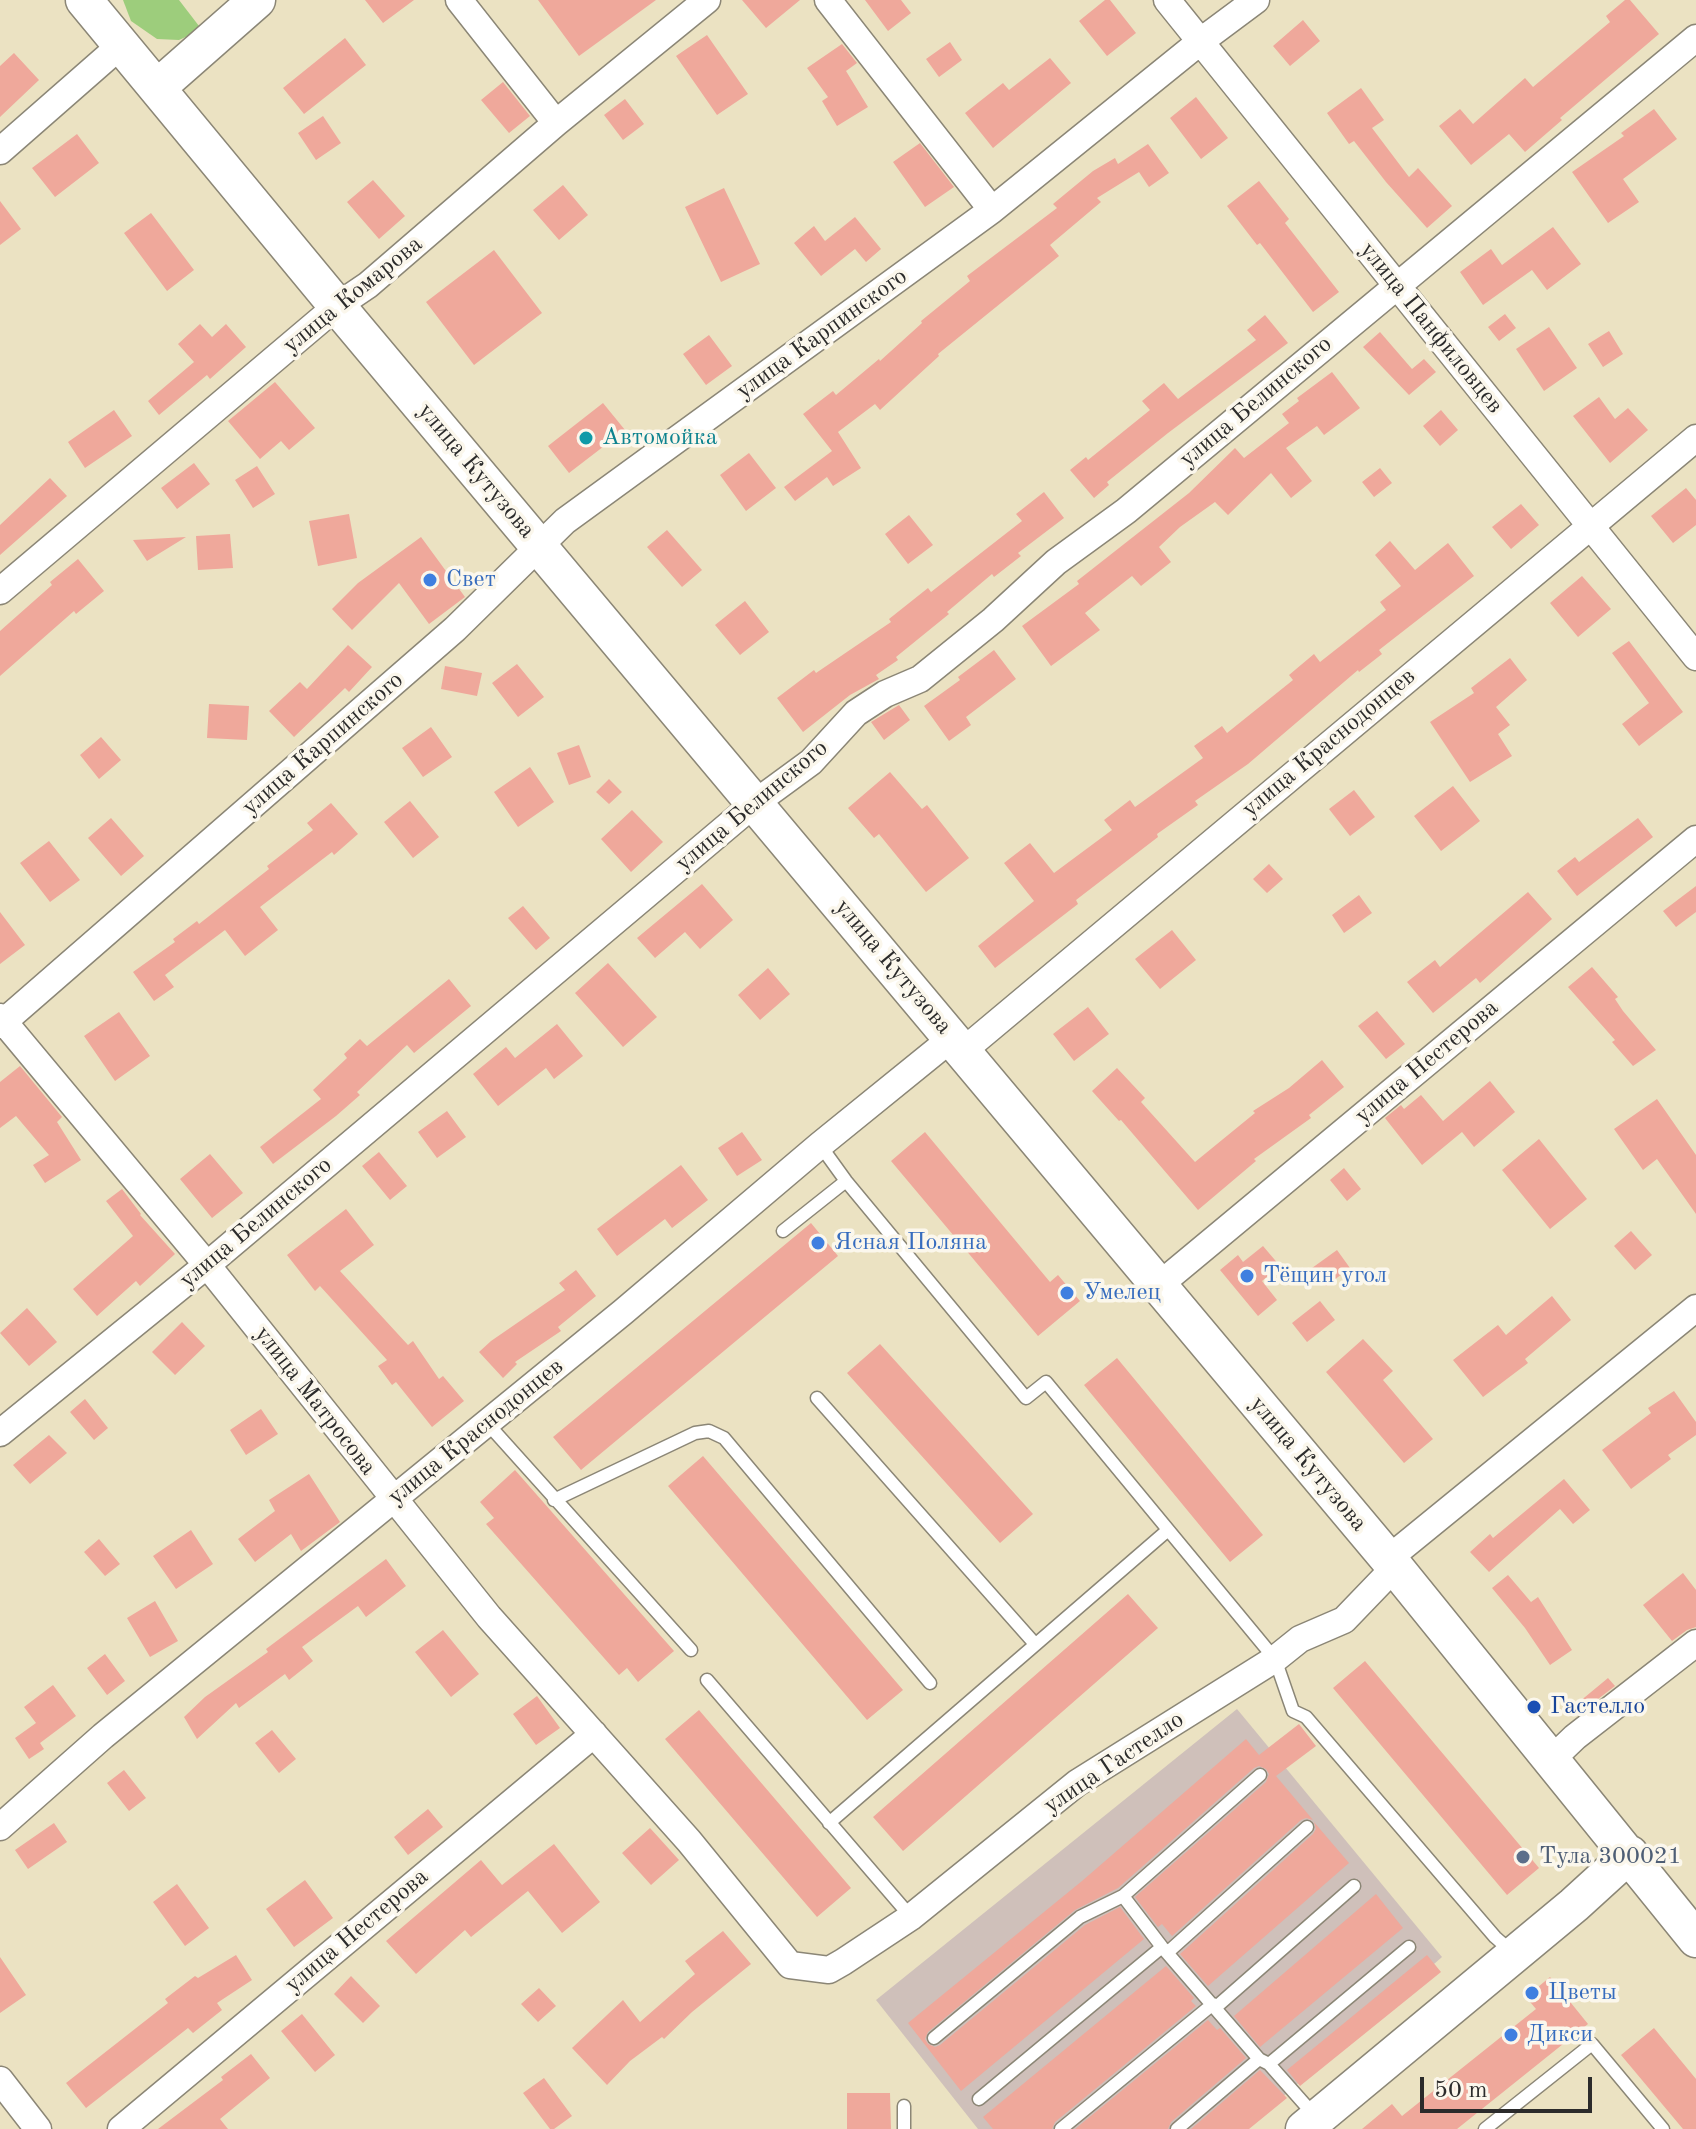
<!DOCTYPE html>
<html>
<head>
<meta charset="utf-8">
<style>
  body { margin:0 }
  #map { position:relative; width:1696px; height:2129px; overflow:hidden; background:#ebe2c2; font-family:"Old Standard TT",serif }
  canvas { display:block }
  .scale { position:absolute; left:1420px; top:2077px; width:172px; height:36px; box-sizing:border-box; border:4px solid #2b2b2b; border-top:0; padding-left:10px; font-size:24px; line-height:28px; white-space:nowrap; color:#2b2b2b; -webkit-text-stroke:6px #fbf7ec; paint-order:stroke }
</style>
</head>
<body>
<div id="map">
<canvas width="1696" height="2129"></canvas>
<div class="scale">50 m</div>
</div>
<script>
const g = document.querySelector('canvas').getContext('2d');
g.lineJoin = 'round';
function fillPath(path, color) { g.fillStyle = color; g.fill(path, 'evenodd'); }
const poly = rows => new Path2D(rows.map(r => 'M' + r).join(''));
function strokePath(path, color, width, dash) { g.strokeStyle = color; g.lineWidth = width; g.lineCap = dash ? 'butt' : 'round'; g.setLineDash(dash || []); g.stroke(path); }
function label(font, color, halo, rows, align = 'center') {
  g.font = font + ' "Old Standard TT",serif'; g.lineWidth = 7; g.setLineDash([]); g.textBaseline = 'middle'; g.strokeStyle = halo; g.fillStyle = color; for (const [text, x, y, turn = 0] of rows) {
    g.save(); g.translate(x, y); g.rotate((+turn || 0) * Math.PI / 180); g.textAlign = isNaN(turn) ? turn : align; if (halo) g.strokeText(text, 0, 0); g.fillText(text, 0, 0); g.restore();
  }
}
fillPath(poly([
  [1237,1709,1442,1957,1246,2129,978,2129,876,2000]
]), '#cfc0ba');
fillPath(poly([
  [123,0,179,0,199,26,190,35,179,40,157,39,131,21]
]), '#9dcd7c');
fillPath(poly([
  [365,0,414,0,383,23],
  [538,0,656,0,579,56],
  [742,0,800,0,766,28],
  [865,0,901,0,911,13,888,31],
  [1105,0,1110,0,1136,33,1107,56,1079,21],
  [1625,0,1630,0,1659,34,1560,118,1562,120,1525,152,1509,134,1471,165,1439,126,1460,109,1473,124,1525,78,1533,87,1610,22,1606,16],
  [1303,20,1320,41,1290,66,1273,46],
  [707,35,748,94,717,115,676,56],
  [345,38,366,65,304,114,283,88],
  [950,42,962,60,939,77,926,59],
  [842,44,857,63,846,71,868,107,837,126,822,101,828,97,807,68],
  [14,53,39,80,0,117,0,66],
  [1050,58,1071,83,993,148,965,113,1003,83,1009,90],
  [503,82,530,116,509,133,481,100],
  [1361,88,1384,120,1372,128,1409,177,1418,168,1452,206,1427,228,1386,182,1354,141,1349,144,1327,113],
  [1196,97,1228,138,1201,159,1170,118],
  [625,99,644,124,623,140,604,115],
  [1654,109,1677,139,1623,179,1639,202,1608,223,1572,172,1624,136,1621,133],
  [323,116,341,143,316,160,298,133],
  [77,134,99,163,55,197,32,168],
  [920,143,954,187,925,207,893,162],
  [1148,144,1169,173,1149,187,1139,172,1097,198,1101,202,1050,245,1059,256,938,354,939,356,880,410,875,404,838,432,861,468,833,486,827,477,795,501,784,487,832,451,803,414,833,391,836,395,879,359,880,361,922,323,921,321,970,281,967,276,1057,208,1053,204,1093,171,1115,158,1118,164],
  [373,180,405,216,379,239,347,202],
  [1259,181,1289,219,1285,223,1339,292,1313,312,1260,243,1257,245,1227,206],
  [563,185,588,215,559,240,533,210],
  [724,188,760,264,721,282,685,207],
  [0,201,21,229,0,245],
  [151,213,194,270,167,291,124,233],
  [855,217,881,249,866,262,855,249,821,276,794,243,814,226,825,241],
  [1553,227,1581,264,1547,290,1532,270,1483,305,1460,272,1491,249,1502,265],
  [494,250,542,313,474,365,426,302],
  [1505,314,1516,328,1499,341,1488,327],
  [1265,315,1288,343,1168,433,1107,482,1109,485,1094,498,1070,470,1086,457,1088,460,1150,410,1142,401,1164,383,1178,399,1256,340,1247,330],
  [200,324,212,337,226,324,246,347,210,379,207,375,159,415,148,401,194,362,178,344],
  [1549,327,1577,368,1544,391,1516,349],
  [1609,331,1623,354,1603,367,1588,344],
  [1380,332,1412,369,1424,359,1436,372,1409,395,1363,347],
  [709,335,732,366,706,385,683,354],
  [1332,372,1360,408,1324,435,1317,426,1286,448,1312,481,1291,498,1271,473,1228,515,1215,502,1180,527,1159,547,1171,562,1141,586,1132,576,1085,613,1100,630,1051,666,1022,626,1079,584,1077,581,1189,493,1235,448,1244,458,1289,423,1282,414,1299,401,1297,398],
  [275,382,315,428,289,450,281,441,260,459,228,421],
  [1599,397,1615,419,1628,408,1648,430,1610,463,1573,416],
  [603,403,625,430,569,473,548,446],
  [114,410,132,436,85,468,68,442],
  [1441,410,1458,430,1440,446,1423,426],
  [749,453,776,488,746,511,720,475],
  [194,463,210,484,177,509,161,488],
  [257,466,275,494,253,508,235,480],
  [1380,468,1392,483,1374,497,1362,482],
  [50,478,67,496,0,555,0,525],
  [1686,488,1696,500,1696,525,1673,543,1651,516],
  [1044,492,1064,518,1018,553,1021,556,994,577,992,574,947,612,949,614,896,657,898,660,876,675,879,679,850,695,803,732,777,698,814,670,816,673,891,622,889,619,928,588,931,592,1022,521,1016,514],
  [1521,504,1539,525,1511,549,1492,527],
  [349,514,357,558,318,566,309,521],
  [909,515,933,545,908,564,885,534],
  [667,530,702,570,682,587,647,547],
  [230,534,233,568,198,570,196,536],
  [186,537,147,561,133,540],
  [421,537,465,597,429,624,399,583,352,630,332,609,358,583],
  [1390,541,1415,570,1448,543,1474,576,1379,650,1382,654,1359,672,1358,670,1248,764,1195,801,1198,805,1157,834,1158,837,1076,900,1078,904,995,968,978,946,1034,901,1004,863,1030,843,1054,873,1112,830,1104,820,1130,800,1135,807,1203,758,1194,746,1222,726,1227,733,1293,680,1289,675,1314,654,1320,662,1386,610,1380,602,1401,586,1375,555],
  [78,559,104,591,76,614,74,611,0,676,0,631,52,585,50,582],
  [1582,576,1611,609,1578,637,1550,603],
  [745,601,769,632,740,655,715,625],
  [1629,641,1683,712,1639,746,1622,724,1649,703,1612,653],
  [348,645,372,667,349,692,345,688,294,737,269,711,300,682,307,689],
  [994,650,1016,679,966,717,971,725,949,741,924,706,960,680,958,677],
  [1510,658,1527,680,1496,707,1510,725,1498,734,1512,756,1470,782,1430,722,1474,693,1471,688],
  [517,664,544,697,518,717,492,683],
  [445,666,482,673,477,696,441,689],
  [209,704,249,706,247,740,207,738],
  [899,705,910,720,884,740,871,722],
  [431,727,452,757,423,777,402,748],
  [101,737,121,760,99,779,80,755],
  [579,745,591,777,569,785,557,753],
  [530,767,554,802,518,827,494,792],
  [890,772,922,809,927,805,969,858,926,892,879,834,874,838,848,808],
  [609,779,622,792,609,804,596,792],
  [1453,786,1480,821,1441,851,1414,816],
  [1354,790,1375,817,1350,836,1329,809],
  [410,801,439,837,413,858,384,822],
  [331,803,358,834,334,855,332,852,260,907,278,930,245,956,225,930,165,975,174,987,154,1001,133,972,175,942,173,939,197,921,199,924,269,869,267,866,313,830,307,823],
  [632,810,663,842,631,872,601,839],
  [111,818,144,856,121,876,88,838],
  [1638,818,1653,837,1577,896,1557,871,1575,857,1579,862],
  [49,841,80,880,50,902,20,863],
  [1269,864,1283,879,1267,893,1253,879],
  [702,884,733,920,700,949,685,932,655,958,637,938],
  [1696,886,1696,912,1676,927,1663,911],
  [1528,892,1552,919,1480,983,1476,978,1433,1013,1407,982,1435,960,1440,967],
  [1359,895,1372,913,1344,933,1332,915],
  [523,906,550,938,536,950,508,918],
  [0,912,25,945,0,964],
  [1172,930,1196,960,1160,989,1135,959],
  [608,963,657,1017,623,1047,575,993],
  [1592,967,1618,997,1615,999,1623,1011,1656,1050,1633,1066,1612,1042,1615,1040,1568,987],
  [768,968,790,994,760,1020,738,995],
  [449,979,471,1006,414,1053,407,1045,357,1092,360,1095,336,1116,273,1164,260,1147,321,1099,313,1090,347,1058,344,1054,360,1039,367,1046],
  [1088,1007,1109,1034,1074,1061,1053,1034],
  [1377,1011,1405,1044,1386,1059,1358,1026],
  [119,1012,150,1056,115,1081,84,1036],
  [557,1024,583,1056,554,1079,546,1068,498,1106,473,1074,506,1047,515,1058],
  [1322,1060,1344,1087,1309,1115,1311,1118,1254,1159,1256,1161,1198,1210,1121,1120,1119,1121,1092,1091,1117,1068,1145,1098,1141,1102,1195,1162,1255,1113,1253,1111,1289,1088],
  [20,1066,62,1117,57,1122,81,1160,45,1183,33,1165,49,1155,16,1116,0,1128,0,1082],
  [1490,1081,1515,1112,1474,1147,1462,1132,1422,1165,1385,1118,1401,1105,1404,1109,1421,1095,1443,1121],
  [1657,1099,1696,1155,1696,1214,1657,1159,1643,1170,1614,1129],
  [447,1111,466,1137,437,1158,418,1132],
  [742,1132,762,1160,737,1176,718,1148],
  [925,1132,1050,1282,1058,1275,1080,1301,1038,1336,891,1161],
  [1539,1139,1587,1199,1550,1229,1502,1170],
  [379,1152,407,1186,390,1200,362,1166],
  [210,1154,243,1193,212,1218,180,1179],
  [681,1165,708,1200,672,1228,665,1219,617,1256,597,1229],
  [1344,1168,1361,1189,1347,1201,1330,1180],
  [122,1189,141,1214,140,1215,175,1254,140,1286,136,1281,97,1316,73,1289,133,1236,106,1201],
  [346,1209,374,1245,340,1271,408,1345,413,1341,439,1379,443,1376,464,1401,432,1427,396,1382,392,1385,378,1366,387,1360,320,1286,315,1291,287,1255],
  [811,1223,838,1256,581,1470,553,1437],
  [1631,1231,1652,1255,1635,1270,1614,1246],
  [1263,1246,1280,1266,1262,1281,1277,1300,1258,1316,1220,1270,1238,1255,1243,1262],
  [1337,1250,1350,1268,1326,1286,1312,1268],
  [576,1270,596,1296,558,1327,561,1331,515,1362,517,1364,503,1378,479,1352,491,1341,565,1290,559,1283],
  [1552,1296,1571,1320,1525,1359,1528,1363,1483,1397,1453,1360,1498,1325,1506,1335],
  [1320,1301,1335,1320,1307,1342,1292,1323],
  [27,1308,57,1342,29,1366,0,1333],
  [182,1322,205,1346,175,1375,152,1352],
  [1363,1339,1393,1371,1383,1380,1433,1439,1404,1463,1326,1372],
  [880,1344,1033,1514,1000,1543,847,1373],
  [1117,1358,1263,1535,1230,1562,1084,1385],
  [1674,1391,1696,1422,1696,1435,1668,1455,1671,1459,1631,1489,1602,1450,1651,1413,1648,1408],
  [85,1399,108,1428,94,1440,70,1412],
  [261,1409,278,1434,246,1455,230,1430],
  [49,1435,67,1453,30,1484,13,1465],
  [703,1456,903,1690,867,1720,668,1486],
  [515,1470,674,1651,638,1682,627,1668,619,1675,486,1524,494,1518,480,1502],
  [309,1474,340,1522,301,1551,291,1534,255,1562,238,1539,275,1511,269,1500],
  [1564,1479,1590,1510,1573,1524,1560,1509,1489,1572,1470,1552,1490,1534,1493,1538],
  [191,1530,213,1564,176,1589,153,1556],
  [99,1539,120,1564,105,1576,84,1552],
  [386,1559,406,1586,366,1617,358,1606,302,1647,313,1661,289,1680,285,1674,239,1708,236,1703,197,1739,184,1717,205,1697,268,1652,266,1649],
  [1683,1573,1696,1590,1696,1627,1687,1630,1672,1641,1643,1605],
  [1508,1575,1531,1602,1538,1597,1572,1650,1550,1665,1525,1628,1492,1588],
  [1128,1594,1158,1628,903,1851,873,1817],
  [155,1601,178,1641,150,1657,127,1618],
  [443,1630,479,1674,451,1697,415,1652],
  [105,1654,125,1681,107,1695,87,1668],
  [1365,1661,1539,1868,1507,1895,1333,1688],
  [1608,1678,1615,1686,1585,1709,1579,1702],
  [53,1685,76,1716,40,1743,44,1749,29,1759,15,1738,36,1723,24,1707],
  [537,1696,560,1728,536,1745,513,1714],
  [699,1710,851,1888,817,1917,665,1739],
  [1299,1724,1316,1746,1276,1776,1313,1820,1306,1818,1301,1820,1172,1936,1162,1924,1158,1927,1135,1897,1266,1782,1269,1774,1266,1769,1259,1766,1254,1768,1118,1888,1075,1910,928,2032,925,2039,928,2044,935,2047,940,2045,1085,1925,1120,1907,1144,1939,961,2091,908,2023,1082,1881,1246,1739,1259,1755],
  [272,1730,296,1759,279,1773,255,1743],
  [124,1770,146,1798,129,1811,107,1783],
  [428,1809,443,1827,408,1855,394,1837],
  [1314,1822,1349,1863,1208,1986,1180,1954,1313,1834,1316,1829],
  [54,1823,67,1842,28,1869,15,1850],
  [650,1828,679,1860,651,1885,622,1853],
  [554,1844,600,1902,562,1933,528,1891,471,1937,465,1930,416,1974,386,1941,481,1860,502,1885],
  [305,1880,333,1918,294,1947,266,1909],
  [177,1884,209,1928,185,1946,153,1902],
  [1376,1894,1403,1928,1260,2047,1234,2016],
  [723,1931,751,1964,692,2012,664,2039,662,2037,630,2061,607,2085,572,2048,623,2000,640,2022,695,1974,685,1961],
  [236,1955,252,1980,217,2003,222,2010,193,2033,188,2028,86,2108,66,2083,168,2003,165,1999,195,1976,198,1978],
  [1427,1955,1441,1972,1300,2086,1287,2070],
  [0,1957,26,1995,0,2013],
  [1166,1966,1194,1998,1191,2001,1196,2006,1055,2122,1052,2129,993,2129,983,2117],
  [351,1976,380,2006,363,2023,334,1994],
  [1550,1977,1588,2024,1457,2129,1362,2129,1392,2104,1402,2116,1536,2009,1526,1997],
  [539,1988,556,2006,538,2022,521,2004],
  [302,2014,335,2055,315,2072,281,2031],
  [1208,2020,1217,2030,1220,2028,1246,2058,1171,2122,1168,2129,1075,2129],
  [1654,2028,1696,2079,1696,2129,1683,2129,1621,2055],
  [251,2054,270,2078,220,2119,228,2129,158,2129,223,2080,221,2077],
  [1260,2070,1287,2098,1249,2129,1191,2129],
  [544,2078,572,2116,554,2129,550,2129,523,2093],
  [847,2093,890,2093,891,2129,847,2129]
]), '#efa89b');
const lane = poly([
  [820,1145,846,1181,1026,1398,1046,1382,1275,1659,1293,1711,1306,1717,1495,1937,1512,1952],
  [783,1231,846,1181],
  [817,1398,1035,1644],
  [487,1423,691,1650],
  [554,1500,695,1433,709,1431,724,1438,930,1683],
  [707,1680,911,1917],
  [829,1823,1168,1530],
  [1123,1896,1162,1947,1259,2059,1269,2064,1315,2116],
  [1167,1953,1307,1827],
  [1215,2008,1354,1886],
  [934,2038,1080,1917,1123,1896,1260,1775],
  [1269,2064,1409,1947],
  [979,2099,1162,1947],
  [904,2106,904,2129],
  [1061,2129,1213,2004],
  [1177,2129,1259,2059],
  [1485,2129,1592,2044,1663,2129]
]);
const street = poly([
  [459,0,556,123],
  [828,0,992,210],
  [1167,0,1696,657],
  [0,151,121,45],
  [0,591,337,306,368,285,556,123,707,0],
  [0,1017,207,1265,489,1617,689,1841,790,1965,829,1970,843,1962,911,1917,1077,1783,1275,1659,1300,1639,1344,1620,1395,1567],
  [0,1025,455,629,565,521,992,210,1201,41,1256,0],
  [963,1051,1696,438],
  [1158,1286,1696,839],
  [0,1433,207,1265,755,803,811,762,856,713,885,694,920,679,993,620,1056,562,1126,511,1696,38],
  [1388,1559,1696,1308],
  [1551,1760,1575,1737,1696,1643],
  [0,1827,103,1736,623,1312,820,1145,952,1038],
  [0,2080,38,2129],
  [121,2129,594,1734]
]);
const secondary = poly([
  [84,0,337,306,1395,1567,1696,1939],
  [157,88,257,0],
  [1304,2129,1574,1905,1630,1854]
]);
strokePath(lane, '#8b8676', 15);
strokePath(street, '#8b8676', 29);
strokePath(secondary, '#8b8676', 39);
strokePath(lane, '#fff', 12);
strokePath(street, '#fff', 26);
strokePath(secondary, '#fff', 36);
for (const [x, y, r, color] of [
  [586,438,8,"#0f9aa8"],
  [430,580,8,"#3f7fe0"],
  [818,1243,8,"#3f7fe0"],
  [1247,1276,8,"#3f7fe0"],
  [1067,1293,8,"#3f7fe0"],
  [1534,1707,8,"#1a4fb4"],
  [1523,1857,8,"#5c6f8a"],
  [1532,1993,8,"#3f7fe0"],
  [1511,2035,8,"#3f7fe0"]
]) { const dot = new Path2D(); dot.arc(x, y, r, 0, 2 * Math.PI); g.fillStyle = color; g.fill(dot); strokePath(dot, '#fbf7ec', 3); }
label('24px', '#2b2b2b', '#fbf7ec', [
  ["улица Комарова",353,295,-39],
  ["улица Панфиловцев",1431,328,51],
  ["улица Карпинского",822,334,-36],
  ["улица Белинского",1256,402,-40],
  ["улица Кутузова",476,471,50],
  ["улица Краснодонцев",1329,743,-40],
  ["улица Карпинского",323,744,-41],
  ["улица Белинского",752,806,-40],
  ["улица Кутузова",893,967,50],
  ["улица Нестерова",1427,1062,-40],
  ["улица Белинского",256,1223,-40],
  ["улица Матросова",315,1401,52],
  ["улица Краснодонцев",476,1432,-39],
  ["улица Кутузова",1308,1464,50],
  ["улица Гастелло",1114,1763,-34],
  ["улица Нестерова",357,1931,-40]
]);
label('24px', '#0d838f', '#fbf7ec', [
  ["Автомойка",602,438]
], 'left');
label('24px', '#366cbe', '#fbf7ec', [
  ["Свет",446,580],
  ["Ясная Поляна",834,1243],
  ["Тёщин угол",1263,1276],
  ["Умелец",1083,1293],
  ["Цветы",1548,1993],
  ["Дикси",1527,2035]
], 'left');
label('24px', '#164399', '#fbf7ec', [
  ["Гастелло",1550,1707]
], 'left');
label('24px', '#4e5e75', '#fbf7ec', [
  ["Тула 300021",1539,1857]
], 'left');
</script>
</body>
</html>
